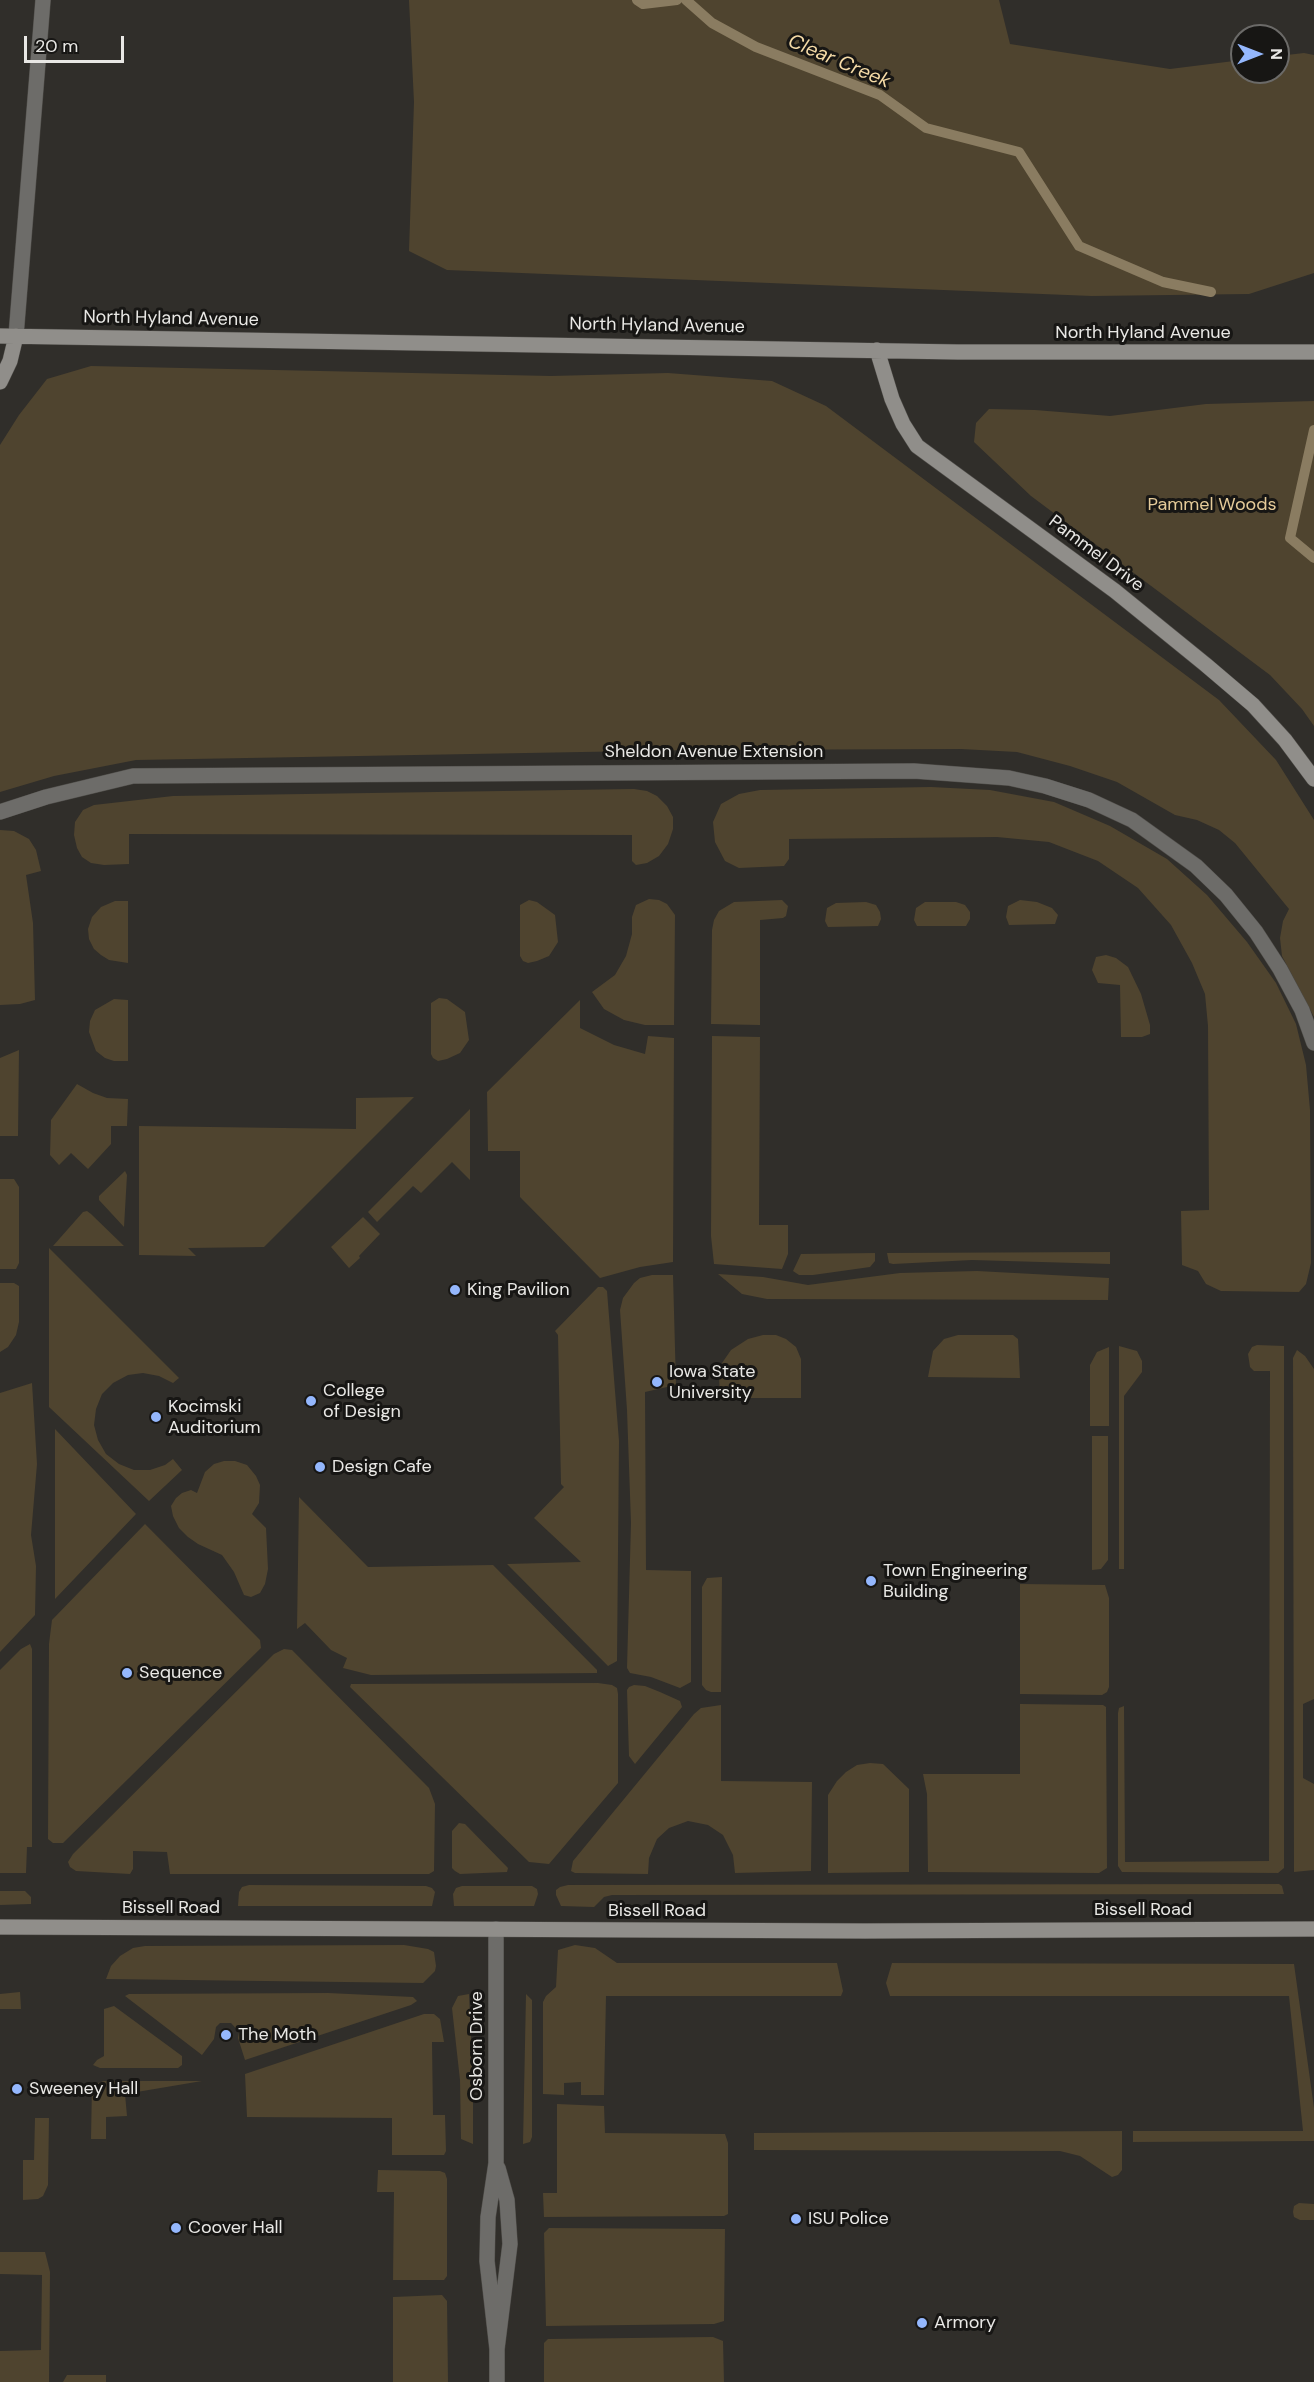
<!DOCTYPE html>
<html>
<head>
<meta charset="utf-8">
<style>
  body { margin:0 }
  #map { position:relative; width:1314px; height:2382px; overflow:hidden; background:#302e2a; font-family:"DM Sans",sans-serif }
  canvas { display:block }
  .north { position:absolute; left:1230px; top:24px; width:60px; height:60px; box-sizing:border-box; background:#171614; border:2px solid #6b6a68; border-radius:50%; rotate:90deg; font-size:16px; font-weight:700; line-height:24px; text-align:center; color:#e9e8e5 }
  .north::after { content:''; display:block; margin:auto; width:21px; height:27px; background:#94b7fd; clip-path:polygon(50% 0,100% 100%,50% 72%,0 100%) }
  .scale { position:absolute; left:24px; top:36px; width:100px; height:27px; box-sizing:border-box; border:3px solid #e9e8e5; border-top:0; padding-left:8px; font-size:18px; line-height:21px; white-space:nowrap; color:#e9e8e5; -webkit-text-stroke:4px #171614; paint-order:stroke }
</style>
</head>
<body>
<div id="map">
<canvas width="1314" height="2382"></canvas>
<div class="north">N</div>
<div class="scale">20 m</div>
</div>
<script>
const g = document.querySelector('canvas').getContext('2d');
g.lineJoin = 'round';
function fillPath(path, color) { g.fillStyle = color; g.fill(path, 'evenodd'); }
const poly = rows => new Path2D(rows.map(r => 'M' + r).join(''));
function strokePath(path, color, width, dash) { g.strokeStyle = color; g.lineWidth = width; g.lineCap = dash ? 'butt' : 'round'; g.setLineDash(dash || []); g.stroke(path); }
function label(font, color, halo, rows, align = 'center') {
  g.font = font + ' "DM Sans",sans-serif'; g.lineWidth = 6; g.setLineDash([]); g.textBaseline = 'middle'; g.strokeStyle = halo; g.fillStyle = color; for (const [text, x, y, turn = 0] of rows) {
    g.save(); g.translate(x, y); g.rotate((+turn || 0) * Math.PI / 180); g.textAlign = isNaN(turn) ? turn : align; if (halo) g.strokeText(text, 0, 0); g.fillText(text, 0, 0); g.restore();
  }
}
fillPath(poly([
  [409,0,999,0,1010,44,1170,69,1242,60,1242,72,1278,72,1278,56,1304,53,1314,55,1314,273,1249,294,1092,296,447,270,409,251,414,102],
  [91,366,551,376,668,373,772,381,826,406,1219,700,1276,760,1314,820,1314,1017,1282,956,1280,938,1283,921,1289,909,1235,843,1219,830,1197,820,1175,815,1117,782,1070,766,1017,752,961,749,694,750,136,760,54,776,0,792,0,445,19,415,47,379],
  [1314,401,1314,726,1302,709,1270,675,1031,496,974,442,976,423,989,409,1035,410,1110,416,1206,404],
  [931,787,990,790,1054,802,1110,826,1167,859,1207,895,1247,942,1276,983,1296,1024,1306,1065,1310,1110,1311,1263,1306,1284,1299,1292,1221,1291,1206,1284,1198,1271,1182,1265,1181,1211,1209,1210,1208,1026,1205,994,1192,963,1171,925,1138,888,1098,861,1049,842,997,837,789,839,789,859,784,866,739,868,725,861,715,842,713,822,721,804,739,794,760,790],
  [634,789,647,791,657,796,667,806,673,817,673,829,668,844,659,856,647,863,636,865,632,861,632,835,129,834,129,864,104,865,91,863,82,857,77,848,74,835,75,822,83,810,94,805,173,796],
  [0,830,14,831,29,839,36,850,41,871,26,875,33,923,35,1000,20,1004,0,1005],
  [649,899,659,900,667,904,675,915,674,1025,645,1025,624,1020,604,1009,592,992,615,975,626,956,632,934,632,917,636,905],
  [529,900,537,902,555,915,558,942,549,956,537,961,528,963,523,961,520,956,520,905],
  [782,900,788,906,786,916,783,918,760,920,760,1025,711,1024,712,930,714,920,719,911,734,902],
  [1020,900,1037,902,1052,908,1058,915,1055,924,1009,925,1006,917,1008,906],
  [115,901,128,901,128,963,109,960,101,955,94,949,89,939,88,929,92,917,101,907],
  [866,902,876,905,880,912,881,919,878,926,828,927,825,921,827,908,836,903],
  [925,902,956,902,965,905,970,912,970,919,966,926,917,926,914,920,916,908],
  [1106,955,1116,958,1128,967,1141,994,1150,1025,1150,1034,1142,1037,1121,1037,1120,985,1098,983,1092,970,1096,957],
  [439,998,447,999,465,1012,469,1040,460,1053,447,1059,438,1061,433,1058,431,1054,431,1003],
  [114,999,128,1000,128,1061,114,1061,105,1058,96,1051,89,1032,90,1021,95,1010],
  [580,1000,580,1028,614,1045,645,1054,648,1036,674,1038,673,1262,640,1267,600,1278,520,1197,520,1151,488,1151,487,1092],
  [712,1036,760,1037,759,1225,788,1225,788,1254,782,1269,714,1264,711,1236],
  [19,1050,18,1136,0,1136,0,1058],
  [77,1084,93,1093,107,1098,128,1099,127,1126,111,1126,111,1144,88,1169,71,1153,59,1165,50,1155,51,1120],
  [414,1097,264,1247,188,1248,196,1256,139,1255,139,1126,356,1129,356,1098],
  [470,1109,470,1180,452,1162,421,1193,413,1186,377,1222,368,1212],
  [125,1171,127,1175,124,1227,99,1200,99,1196],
  [0,1179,14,1179,19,1187,19,1263,16,1269,0,1269],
  [87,1211,91,1214,124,1246,53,1246,83,1212],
  [363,1217,380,1234,359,1256,360,1258,349,1268,331,1247],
  [49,1248,179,1378,173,1383,159,1376,143,1373,128,1375,113,1383,102,1394,96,1409,94,1425,98,1440,106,1454,119,1464,134,1470,150,1470,165,1465,173,1459,182,1470,149,1501,49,1407],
  [1110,1252,1110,1264,972,1260,893,1264,889,1263,887,1253],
  [875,1253,875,1261,870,1267,813,1275,799,1275,793,1271,801,1254],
  [977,1271,1109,1278,1108,1300,767,1299,742,1294,718,1274,763,1277,808,1285,900,1273],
  [652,1275,673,1275,676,1385,645,1392,646,1570,691,1571,691,1682,680,1688,651,1677,630,1673,627,1668,631,1523,627,1410,620,1310,623,1298,634,1283,640,1278],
  [0,1283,14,1283,19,1286,19,1322,16,1335,8,1347,0,1352],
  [598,1287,603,1287,607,1291,619,1441,617,1661,608,1666,507,1564,581,1562,534,1518,564,1487,561,1484,558,1335,555,1331],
  [763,1335,776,1335,786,1339,796,1347,801,1359,801,1398,720,1398,719,1376,722,1363,731,1350,748,1339],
  [958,1335,1013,1335,1018,1339,1020,1378,928,1377,933,1351,944,1339],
  [1257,1345,1284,1346,1284,1868,1278,1873,1122,1872,1118,1866,1118,1713,1119,1708,1124,1706,1125,1862,1269,1861,1270,1371,1254,1371,1250,1367,1248,1354,1252,1347],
  [1119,1346,1137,1351,1142,1361,1142,1372,1124,1396,1124,1569,1119,1569],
  [1109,1347,1109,1426,1090,1426,1090,1365,1097,1352],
  [1297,1350,1305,1356,1314,1369,1314,1699,1303,1704,1303,1778,1314,1784,1314,1870,1294,1872,1293,1358],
  [32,1383,37,1464,31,1535,36,1566,35,1615,0,1652,0,1393],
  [55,1429,136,1514,55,1599],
  [1092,1436,1108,1436,1108,1560,1101,1569,1092,1570],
  [224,1461,235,1461,247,1465,256,1476,260,1485,259,1503,252,1514,266,1528,268,1569,265,1584,260,1593,251,1597,244,1595,234,1572,222,1555,198,1544,188,1537,179,1528,173,1516,171,1506,176,1498,182,1493,191,1490,197,1493,205,1472,214,1464],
  [299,1497,368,1567,493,1565,597,1670,597,1673,371,1675,343,1668,347,1658,331,1650,305,1623,297,1629],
  [145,1524,260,1640,261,1648,63,1843,53,1843,48,1839,49,1644,52,1620],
  [722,1577,721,1692,711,1692,706,1690,702,1685,702,1587,707,1578],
  [1020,1584,1105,1585,1109,1598,1109,1687,1107,1692,1102,1695,1020,1694],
  [30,1644,32,1649,32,1847,27,1847,26,1873,0,1873,0,1670,21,1649],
  [284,1649,292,1650,429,1788,435,1804,434,1871,429,1874,170,1874,167,1852,133,1851,133,1869,130,1874,76,1871,70,1867,68,1862,73,1854,274,1654],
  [598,1683,612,1685,617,1688,618,1694,618,1783,549,1864,529,1862,350,1687,351,1684],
  [634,1685,645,1686,660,1692,680,1701,682,1707,635,1764,629,1756,627,1690,629,1687],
  [1020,1704,1103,1705,1106,1707,1107,1868,1099,1873,928,1872,927,1794,923,1774,1020,1774],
  [721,1705,721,1781,812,1782,811,1871,735,1873,733,1855,723,1835,708,1825,688,1821,669,1828,657,1839,649,1858,648,1874,575,1873,571,1871,573,1861,694,1714,701,1708],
  [870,1763,883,1764,909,1789,909,1872,828,1873,828,1795,837,1781,846,1772,857,1765],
  [459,1823,465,1824,508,1868,507,1872,460,1874,455,1871,452,1868,452,1831],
  [1279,1884,1282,1886,1284,1894,612,1895,604,1897,594,1907,561,1906,556,1895,556,1890,560,1887,568,1885],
  [249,1885,426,1886,432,1888,435,1892,432,1906,238,1906,239,1892,242,1887],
  [462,1886,532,1886,537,1889,538,1894,534,1906,454,1906,453,1894,456,1888],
  [0,1891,25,1891,31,1897,31,1904,0,1905],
  [404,1945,428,1949,434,1952,436,1966,435,1971,423,1983,106,1979,111,1966,120,1956,133,1948,145,1946],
  [575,1945,595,1948,617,1963,837,1963,843,1991,841,1996,606,1996,604,2095,581,2095,581,2082,564,2083,564,2095,543,2094,543,2002,546,1996,556,1987,558,1950],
  [892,1963,1294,1964,1314,2108,1314,2141,1133,2142,1133,2131,1303,2131,1289,1996,890,1996,886,1983],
  [20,1992,21,2009,0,2009,0,1994],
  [328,1993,413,1997,417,2001,411,2005,245,2060,238,2038,239,2032,231,2023,220,2023,216,2027,214,2039,202,2055,125,1996,129,1994],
  [469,1994,473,2083,473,2144,461,2139,460,2080,452,2008,458,1996],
  [526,1994,532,2000,532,2137,530,2142,523,2144],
  [114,2006,182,2056,182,2065,178,2068,100,2068,93,2065,97,2060,104,2056,104,2009],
  [424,2014,434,2014,440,2019,444,2042,432,2042,433,2115,445,2115,446,2151,444,2155,392,2155,392,2118,247,2117,245,2074],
  [104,2081,202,2081,125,2094,127,2116,106,2117,106,2139,91,2139,92,2085],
  [557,2104,604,2106,605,2133,725,2134,728,2143,728,2214,724,2216,544,2217,543,2193,557,2193],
  [35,2118,49,2118,48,2185,43,2196,38,2199,23,2200,23,2160,34,2160],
  [1122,2131,1122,2170,1118,2175,1112,2177,1080,2156,1060,2151,754,2150,754,2133],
  [378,2170,440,2171,445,2173,447,2179,447,2276,444,2280,393,2280,394,2192,377,2192],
  [1299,2203,1314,2204,1314,2220,1300,2220,1294,2217,1293,2212,1294,2206],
  [549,2228,725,2229,724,2321,714,2324,546,2326,544,2233],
  [0,2252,45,2252,50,2272,49,2382,0,2382,0,2351,41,2350,42,2275,0,2274],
  [442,2295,447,2301,448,2382,393,2382,393,2297],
  [713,2337,723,2341,724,2382,544,2382,544,2343,548,2339],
  [67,2375,106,2375,106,2382,63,2382]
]), '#4f442f');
strokePath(poly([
  [637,0,643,4,677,0],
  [686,0,712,23,756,47,880,95,926,128,1019,152,1079,246,1163,282,1211,292],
  [1314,430,1290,538,1314,558]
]), '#8a7c61', 10);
const street = poly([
  [16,336,43,0],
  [0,812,46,797,133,776,914,771,1009,778,1045,786,1089,800,1132,820,1196,866,1226,895,1256,932,1280,969,1302,1010,1314,1043],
  [496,1929,496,2163,488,2217,487,2261,497,2349],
  [497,2382,497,2349,510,2244,507,2200,498,2168]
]);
const secondary = poly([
  [0,336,958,352,1314,352],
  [877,350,892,399,903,424,917,446,1115,591,1206,665,1253,705,1285,740,1314,779],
  [0,382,10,361,16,336],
  [0,1927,865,1931,1314,1929]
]);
strokePath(street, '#4e4c48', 16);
strokePath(secondary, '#4e4c48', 16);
strokePath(street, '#6d6c69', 15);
strokePath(secondary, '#908e8a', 15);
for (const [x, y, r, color] of [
  [455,1290,6,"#94b7fd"],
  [657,1382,6,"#94b7fd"],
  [311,1401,6,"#94b7fd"],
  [156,1417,6,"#94b7fd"],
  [320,1467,6,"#94b7fd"],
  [871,1581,6,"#94b7fd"],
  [127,1673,6,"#94b7fd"],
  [226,2035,6,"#94b7fd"],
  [17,2089,6,"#94b7fd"],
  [796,2219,6,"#94b7fd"],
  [176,2228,6,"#94b7fd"],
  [922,2323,6,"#94b7fd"]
]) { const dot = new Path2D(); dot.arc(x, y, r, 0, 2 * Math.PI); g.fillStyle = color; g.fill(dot); strokePath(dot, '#171614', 2); }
label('18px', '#e9e8e5', '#171614', [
  ["North Hyland Avenue",171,319,1],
  ["North Hyland Avenue",657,326,1],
  ["North Hyland Avenue",1143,333],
  ["Pammel Drive",1096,554,37],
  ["Sheldon Avenue Extension",714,752],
  ["Bissell Road",171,1908],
  ["Bissell Road",1143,1910],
  ["Bissell Road",657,1911],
  ["Osborn Drive",477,2046,-90]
]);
label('18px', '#e5cb99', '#171614', [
  ["Pammel Woods",1212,505]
]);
label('18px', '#e9e8e5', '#171614', [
  ["King Pavilion",467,1290],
  ["Iowa State",669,1372],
  ["University",669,1393],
  ["College",323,1391],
  ["of Design",323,1412],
  ["Kocimski",168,1407],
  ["Auditorium",168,1428],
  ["Design Cafe",332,1467],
  ["Town Engineering",883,1571],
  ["Building",883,1592],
  ["Sequence",139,1673],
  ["The Moth",238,2035],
  ["Sweeney Hall",29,2089],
  ["ISU Police",808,2219],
  ["Coover Hall",188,2228],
  ["Armory",934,2323]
], 'left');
label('italic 20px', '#f5dba7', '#171614', [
  ["Clear Creek",839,62,23]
]);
</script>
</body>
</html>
